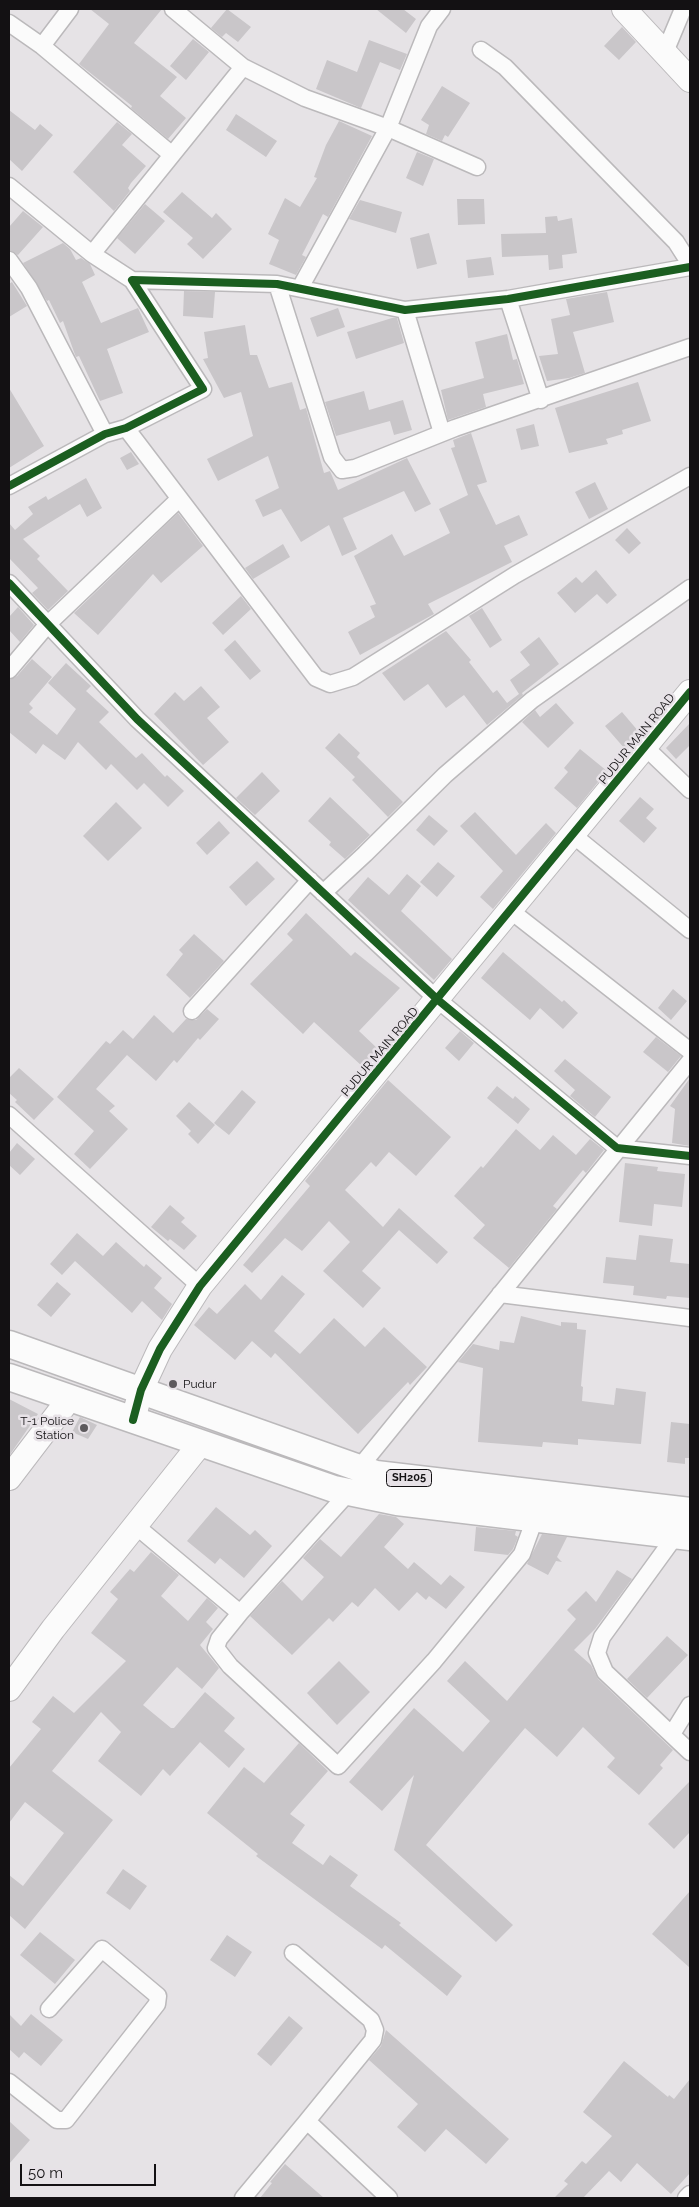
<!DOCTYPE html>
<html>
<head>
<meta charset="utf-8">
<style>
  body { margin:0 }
  #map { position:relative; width:699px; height:2207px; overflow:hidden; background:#e6e3e6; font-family:Raleway,sans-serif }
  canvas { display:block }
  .frame { position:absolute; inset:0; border:10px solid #131113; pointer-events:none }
  .scale { position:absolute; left:20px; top:2164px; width:136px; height:22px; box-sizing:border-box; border:2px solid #131113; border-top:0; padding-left:6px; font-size:15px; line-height:18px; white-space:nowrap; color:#131113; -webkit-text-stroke:4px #e7e2e7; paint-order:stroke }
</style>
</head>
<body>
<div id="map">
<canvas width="699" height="2207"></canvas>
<div class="frame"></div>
<div class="scale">50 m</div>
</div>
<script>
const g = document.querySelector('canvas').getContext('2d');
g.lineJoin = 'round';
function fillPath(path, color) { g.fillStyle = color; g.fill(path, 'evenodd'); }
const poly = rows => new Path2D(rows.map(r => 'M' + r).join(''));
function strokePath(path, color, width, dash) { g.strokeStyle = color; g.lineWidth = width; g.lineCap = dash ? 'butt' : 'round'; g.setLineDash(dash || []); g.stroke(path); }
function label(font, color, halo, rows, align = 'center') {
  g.font = font + ' Raleway,sans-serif'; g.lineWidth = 5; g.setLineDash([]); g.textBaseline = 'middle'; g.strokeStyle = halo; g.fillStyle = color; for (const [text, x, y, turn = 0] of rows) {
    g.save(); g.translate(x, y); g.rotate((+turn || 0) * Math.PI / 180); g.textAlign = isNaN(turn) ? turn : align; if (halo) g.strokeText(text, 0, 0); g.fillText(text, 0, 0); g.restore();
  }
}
fillPath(poly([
  [90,9,162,9,134,43,177,77,160,96,186,118,168,139,131,108,132,106,79,64,109,24],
  [227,9,251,27,238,42,226,33,222,37,211,28],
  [376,9,403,9,416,19,406,33],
  [622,27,636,42,619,60,604,46],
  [193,39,209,52,186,80,170,66],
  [369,40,407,54,400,70,380,62,361,108,316,89,327,60,357,72],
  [442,86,470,103,448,137,445,135,442,141,426,134,429,125,421,120],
  [9,110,35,130,40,124,53,135,22,171,9,159],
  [236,114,277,141,266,157,226,130],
  [339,121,372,136,328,217,323,214,302,255,306,257,296,275,269,264,279,240,268,234,285,198,300,207,317,178,314,177,326,145],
  [117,122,132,134,122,145,146,166,131,183,128,188,130,191,114,211,73,172],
  [417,152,434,159,423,186,406,178],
  [182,192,212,218,216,213,232,229,203,259,187,244,193,238,163,212],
  [457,199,484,199,485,224,458,225],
  [360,200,402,212,396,233,349,219],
  [145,204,165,221,135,254,117,238],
  [23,211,43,227,18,255,9,250,9,227],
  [557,216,558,221,572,218,577,253,562,255,563,268,549,270,548,255,502,257,501,234,546,233,545,217],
  [429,233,437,264,417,269,410,238],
  [63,243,70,249,76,260,81,258,90,264,95,275,82,282,101,323,138,308,149,332,107,349,123,393,100,401,79,356,76,357,74,352,63,321,60,323,49,300,47,301,23,263],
  [491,257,494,275,468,278,466,260],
  [12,282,27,306,9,317,9,284],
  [184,291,215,292,213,318,183,316],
  [607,292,614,322,573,332,585,373,569,378,547,381,539,356,558,354,551,319,570,315,566,299],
  [338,308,345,327,317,337,310,318],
  [392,318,397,318,404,343,356,359,347,332],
  [245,325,250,355,257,355,269,388,292,382,300,410,306,408,324,473,330,471,338,490,407,458,431,504,415,512,404,491,343,518,357,549,342,556,329,525,301,542,281,509,263,517,255,500,279,488,268,456,218,481,207,459,253,436,241,392,224,398,203,359,208,358,204,332],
  [507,334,513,360,517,359,524,384,483,394,486,407,448,420,441,390,484,378,475,342],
  [638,382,651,421,622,430,623,434,606,439,608,444,569,453,555,408],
  [9,388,44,446,9,468],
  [364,391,369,410,403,400,412,430,394,435,390,421,336,436,325,402],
  [534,424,539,446,521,450,516,429],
  [471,433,487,482,477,485,496,525,519,515,528,535,504,546,512,562,428,604,434,614,360,655,348,632,375,617,370,606,376,604,354,556,392,534,404,556,450,533,439,509,468,495,451,448,455,447,453,440],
  [131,452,139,464,127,470,120,458],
  [86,478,102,508,87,517,80,504,23,539,40,556,37,559,68,591,48,610,32,593,38,588,9,558,9,523,15,530,33,514,28,507,46,496,48,500],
  [595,482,608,509,589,519,575,492],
  [178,513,203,546,161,583,153,574,98,635,74,613],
  [627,528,641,543,629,554,615,540],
  [283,544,290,557,253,579,245,568],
  [596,570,617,595,607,604,597,594,575,613,557,593,576,577,582,583],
  [241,596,251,609,223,635,212,623],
  [18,607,34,625,20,642,9,630,9,617],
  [482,608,502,640,490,648,469,616],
  [446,631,471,660,469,662,493,693,497,690,507,703,519,694,510,680,530,665,520,652,539,637,559,664,522,693,523,695,487,725,464,695,446,708,428,684,404,701,382,673],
  [235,640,261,671,250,680,224,650],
  [32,659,52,677,29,704,33,708,29,712,57,735,76,709,48,683,66,663,91,686,86,691,109,712,99,722,136,758,142,753,165,777,167,775,184,791,168,807,144,783,137,790,111,764,106,770,78,742,65,760,43,744,36,754,9,732,9,680,17,676],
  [201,686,220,707,207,718,229,742,203,765,154,714,175,692,184,701],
  [556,703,574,723,548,748,522,722,535,710,540,717],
  [622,712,639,732,625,749,605,726],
  [690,723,690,745,676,759,666,748],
  [339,733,360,753,357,757,403,802,388,817,352,780,355,777,325,748],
  [580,749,607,771,577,808,554,788,568,772,564,768],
  [262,772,280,791,255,815,236,798],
  [330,797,370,835,345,859,329,845,331,842,308,821],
  [640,797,654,809,646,818,657,828,644,843,619,821],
  [116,802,142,828,108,861,83,836],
  [475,812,516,855,546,823,556,833,493,909,480,897,503,871,460,826],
  [429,815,448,831,434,846,416,830],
  [219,821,230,833,207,855,196,843],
  [257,861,275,879,246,906,229,887],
  [438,862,455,876,437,897,420,882],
  [407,874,421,886,401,911,452,959,434,980,348,900,368,877,389,895],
  [306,913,351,956,355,952,400,988,359,1031,378,1049,363,1067,314,1022,303,1034,250,984,293,940,287,934],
  [194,934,224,961,190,998,166,975,183,954,179,950],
  [503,952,562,1002,564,1000,578,1013,563,1029,540,1008,530,1020,481,978],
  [673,989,687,1001,671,1020,658,1008],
  [207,1009,219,1019,200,1040,198,1038,177,1063,174,1060,156,1081,127,1055,96,1089,115,1106,109,1111,128,1129,90,1169,74,1154,94,1131,57,1097,106,1041,110,1044,123,1030,133,1039,154,1015,173,1033,186,1019,196,1020],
  [460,1031,474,1043,459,1061,445,1048],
  [656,1037,681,1056,668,1072,643,1052],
  [565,1059,611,1097,595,1117,570,1096,575,1090,554,1071],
  [19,1068,54,1099,34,1120,15,1102,17,1100,9,1093,9,1078],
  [690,1078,690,1146,672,1143,675,1109,670,1106],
  [388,1080,451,1137,416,1176,389,1152,376,1167,371,1162,345,1190,383,1227,399,1208,448,1252,437,1264,399,1230,362,1271,381,1288,363,1308,323,1271,350,1242,329,1221,302,1251,285,1238,252,1273,243,1265,310,1186,305,1181],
  [497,1086,513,1099,515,1096,530,1109,518,1124,487,1098],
  [242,1090,256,1102,229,1135,214,1123],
  [189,1102,215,1125,198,1144,188,1134,191,1131,176,1116],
  [516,1129,540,1150,553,1135,576,1155,590,1139,604,1150,586,1173,583,1170,553,1206,557,1209,509,1268,473,1238,485,1225,454,1196,481,1166,483,1168],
  [17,1143,35,1159,20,1175,9,1165,9,1153],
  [625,1163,658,1167,657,1171,685,1174,682,1207,654,1204,652,1226,619,1222],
  [170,1205,185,1218,181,1222,197,1236,184,1250,170,1239,168,1241,151,1227],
  [77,1233,103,1256,116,1242,144,1267,146,1264,162,1278,154,1288,172,1304,162,1320,142,1301,132,1313,75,1261,62,1275,50,1264],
  [639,1235,673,1239,670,1262,690,1264,690,1298,667,1296,666,1299,633,1295,634,1286,603,1283,606,1257,636,1260],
  [282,1275,305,1294,274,1331,300,1354,334,1318,365,1347,384,1327,427,1367,410,1385,408,1382,358,1434,275,1353,271,1358,252,1341,235,1360,194,1325,209,1307,217,1314,245,1284,261,1300],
  [57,1282,71,1294,51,1317,37,1305],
  [521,1316,561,1326,561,1322,577,1323,577,1329,586,1330,581,1386,583,1387,582,1401,614,1405,616,1388,646,1392,641,1444,578,1439,578,1445,543,1442,542,1447,478,1442,483,1368,458,1362,473,1344,499,1350,500,1341,514,1343],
  [9,1399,38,1414,9,1456],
  [80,1417,97,1425,88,1439,72,1432],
  [671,1422,690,1424,690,1458,685,1458,685,1464,667,1462],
  [216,1507,250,1535,255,1530,272,1546,244,1578,220,1558,215,1564,187,1541],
  [379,1514,396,1517,404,1524,384,1547,408,1569,414,1562,441,1585,450,1575,465,1587,446,1609,429,1596,426,1600,417,1592,399,1611,375,1588,358,1607,352,1602,333,1622,329,1618,292,1655,250,1616,282,1581,302,1601,324,1577,303,1558,320,1539,341,1557],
  [476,1527,516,1531,515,1535,518,1537,513,1549,508,1555,474,1551],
  [542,1534,567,1537,557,1557,562,1562,556,1561,548,1575,527,1564],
  [151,1552,179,1575,161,1596,188,1621,207,1598,218,1608,206,1622,213,1629,200,1645,219,1668,202,1689,177,1667,143,1705,171,1728,174,1728,205,1692,235,1718,224,1731,245,1749,229,1768,200,1742,170,1776,163,1769,141,1796,98,1761,121,1732,101,1712,52,1771,113,1820,25,1929,9,1915,9,1875,23,1886,64,1833,25,1802,9,1823,9,1768,41,1729,32,1722,53,1696,74,1713,126,1661,91,1633,118,1599,110,1592,130,1569,134,1572],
  [617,1570,632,1579,595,1629,574,1650,591,1665,598,1679,673,1750,660,1765,663,1768,639,1795,607,1767,615,1758,583,1727,557,1757,525,1728,426,1845,513,1925,496,1942,394,1850,414,1775,382,1811,349,1782,414,1708,463,1752,490,1721,447,1681,465,1661,507,1701,576,1619,567,1610,586,1591,596,1602],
  [667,1636,688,1655,647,1698,627,1679],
  [339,1661,370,1692,337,1725,307,1693],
  [299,1743,328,1771,290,1814,305,1825,292,1843,323,1865,330,1855,358,1875,350,1886,401,1923,399,1925,462,1976,447,1996,385,1945,382,1949,256,1856,258,1854,207,1813,244,1767,264,1783],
  [690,1781,690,1832,674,1849,648,1824],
  [123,1869,147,1886,130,1910,106,1893],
  [690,1891,690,1968,652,1934],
  [40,1932,75,1960,55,1984,20,1955],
  [227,1935,252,1952,235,1977,210,1960],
  [9,2014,21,2026,31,2014,63,2040,41,2066,24,2052,19,2058,9,2049],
  [289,2016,303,2028,271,2066,257,2054],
  [386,2030,509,2139,486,2164,446,2129,425,2152,397,2127,418,2104,369,2060,381,2046],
  [624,2061,668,2097,669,2095,674,2099,690,2079,690,2173,671,2194,637,2163,621,2182,609,2171,583,2198,554,2198,568,2184,564,2181,582,2161,586,2164,612,2136,583,2112],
  [9,2121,30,2140,9,2164],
  [285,2164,324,2198,260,2198,272,2183,270,2182]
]), '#c9c6c9');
const street = poly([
  [173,9,243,67,305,98,388,128,477,167],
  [9,23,42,46,171,154],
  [42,46,70,9],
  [481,50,505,67,676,242,690,264],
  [665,52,683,9],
  [9,186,92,254],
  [9,260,29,288,105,434],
  [132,280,92,254,243,67],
  [277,284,332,457,342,470,355,468,455,428,690,347],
  [300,288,388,128,429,26,442,9],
  [508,299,541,400],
  [405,310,442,433],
  [126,428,316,678,330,684,353,677,515,575,690,476],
  [9,486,105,434,126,428,203,389,132,280,277,284,405,310,508,299,690,267],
  [9,583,137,719,438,1000,617,1148,690,1156],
  [9,670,48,624,179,499],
  [645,747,690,790],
  [573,835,690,930],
  [323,893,365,854,445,775,532,700,690,588],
  [511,911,690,1051],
  [192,1011,310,880],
  [9,1115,200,1286],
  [500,1294,690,1318],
  [359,1468,690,1061],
  [349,1492,240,1613,219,1639,216,1648,230,1666,338,1766,434,1661,522,1554,538,1510],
  [136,1526,240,1613],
  [676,1530,676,1535,602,1637,597,1653,605,1672,690,1752],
  [672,1734,690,1705],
  [293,1953,371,2020,375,2030,373,2040,307,2121],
  [9,2082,57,2120,66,2120,157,2004,158,1996,102,1949,49,2009],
  [243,2198,307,2121,389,2198],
  [686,2198,690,2194]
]);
const secondary = poly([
  [624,9,690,80],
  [133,1420,141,1390,160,1349,200,1286,690,692],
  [9,1478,70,1398],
  [9,1689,53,1629,201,1443]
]);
const primary = poly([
  [9,1344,376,1474,690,1511],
  [9,1377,334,1489,397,1502,690,1537]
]);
strokePath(street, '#bbb9bb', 19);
strokePath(secondary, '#bbb9bb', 26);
strokePath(primary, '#bbb9bb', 29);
strokePath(street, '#fbfbfb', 16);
strokePath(secondary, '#fbfbfb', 24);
strokePath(primary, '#fbfbfb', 26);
strokePath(poly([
  [9,486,105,434,126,428,203,389,132,280,277,284,405,310,508,299,690,267],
  [9,583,137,719,438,1000,617,1148,690,1156],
  [133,1420,141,1390,160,1349,200,1286,690,692]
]), '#1b5e20', 8);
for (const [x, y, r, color] of [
  [173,1384,5,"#5d5a5d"],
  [84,1428,5,"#5d5a5d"]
]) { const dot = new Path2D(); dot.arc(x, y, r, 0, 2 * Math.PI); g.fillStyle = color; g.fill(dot); strokePath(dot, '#e7e2e7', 2); }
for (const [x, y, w] of [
  [409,1478,45]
]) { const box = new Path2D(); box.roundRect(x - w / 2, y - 8.5, w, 17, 4); g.fillStyle = '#e7e2e7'; g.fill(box); strokePath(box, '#131113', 1); }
label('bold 11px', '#131113', null, [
  ["SH205",409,1478]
]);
label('12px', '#131113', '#e7e2e7', [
  ["PUDUR MAIN ROAD",637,739,-51],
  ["PUDUR MAIN ROAD",380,1052,-50]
]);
label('12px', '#131113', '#e7e2e7', [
  ["Pudur",183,1384],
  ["T-1 Police",74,1421,"right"],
  ["Station",74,1435,"right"]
], 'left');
</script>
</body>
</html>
